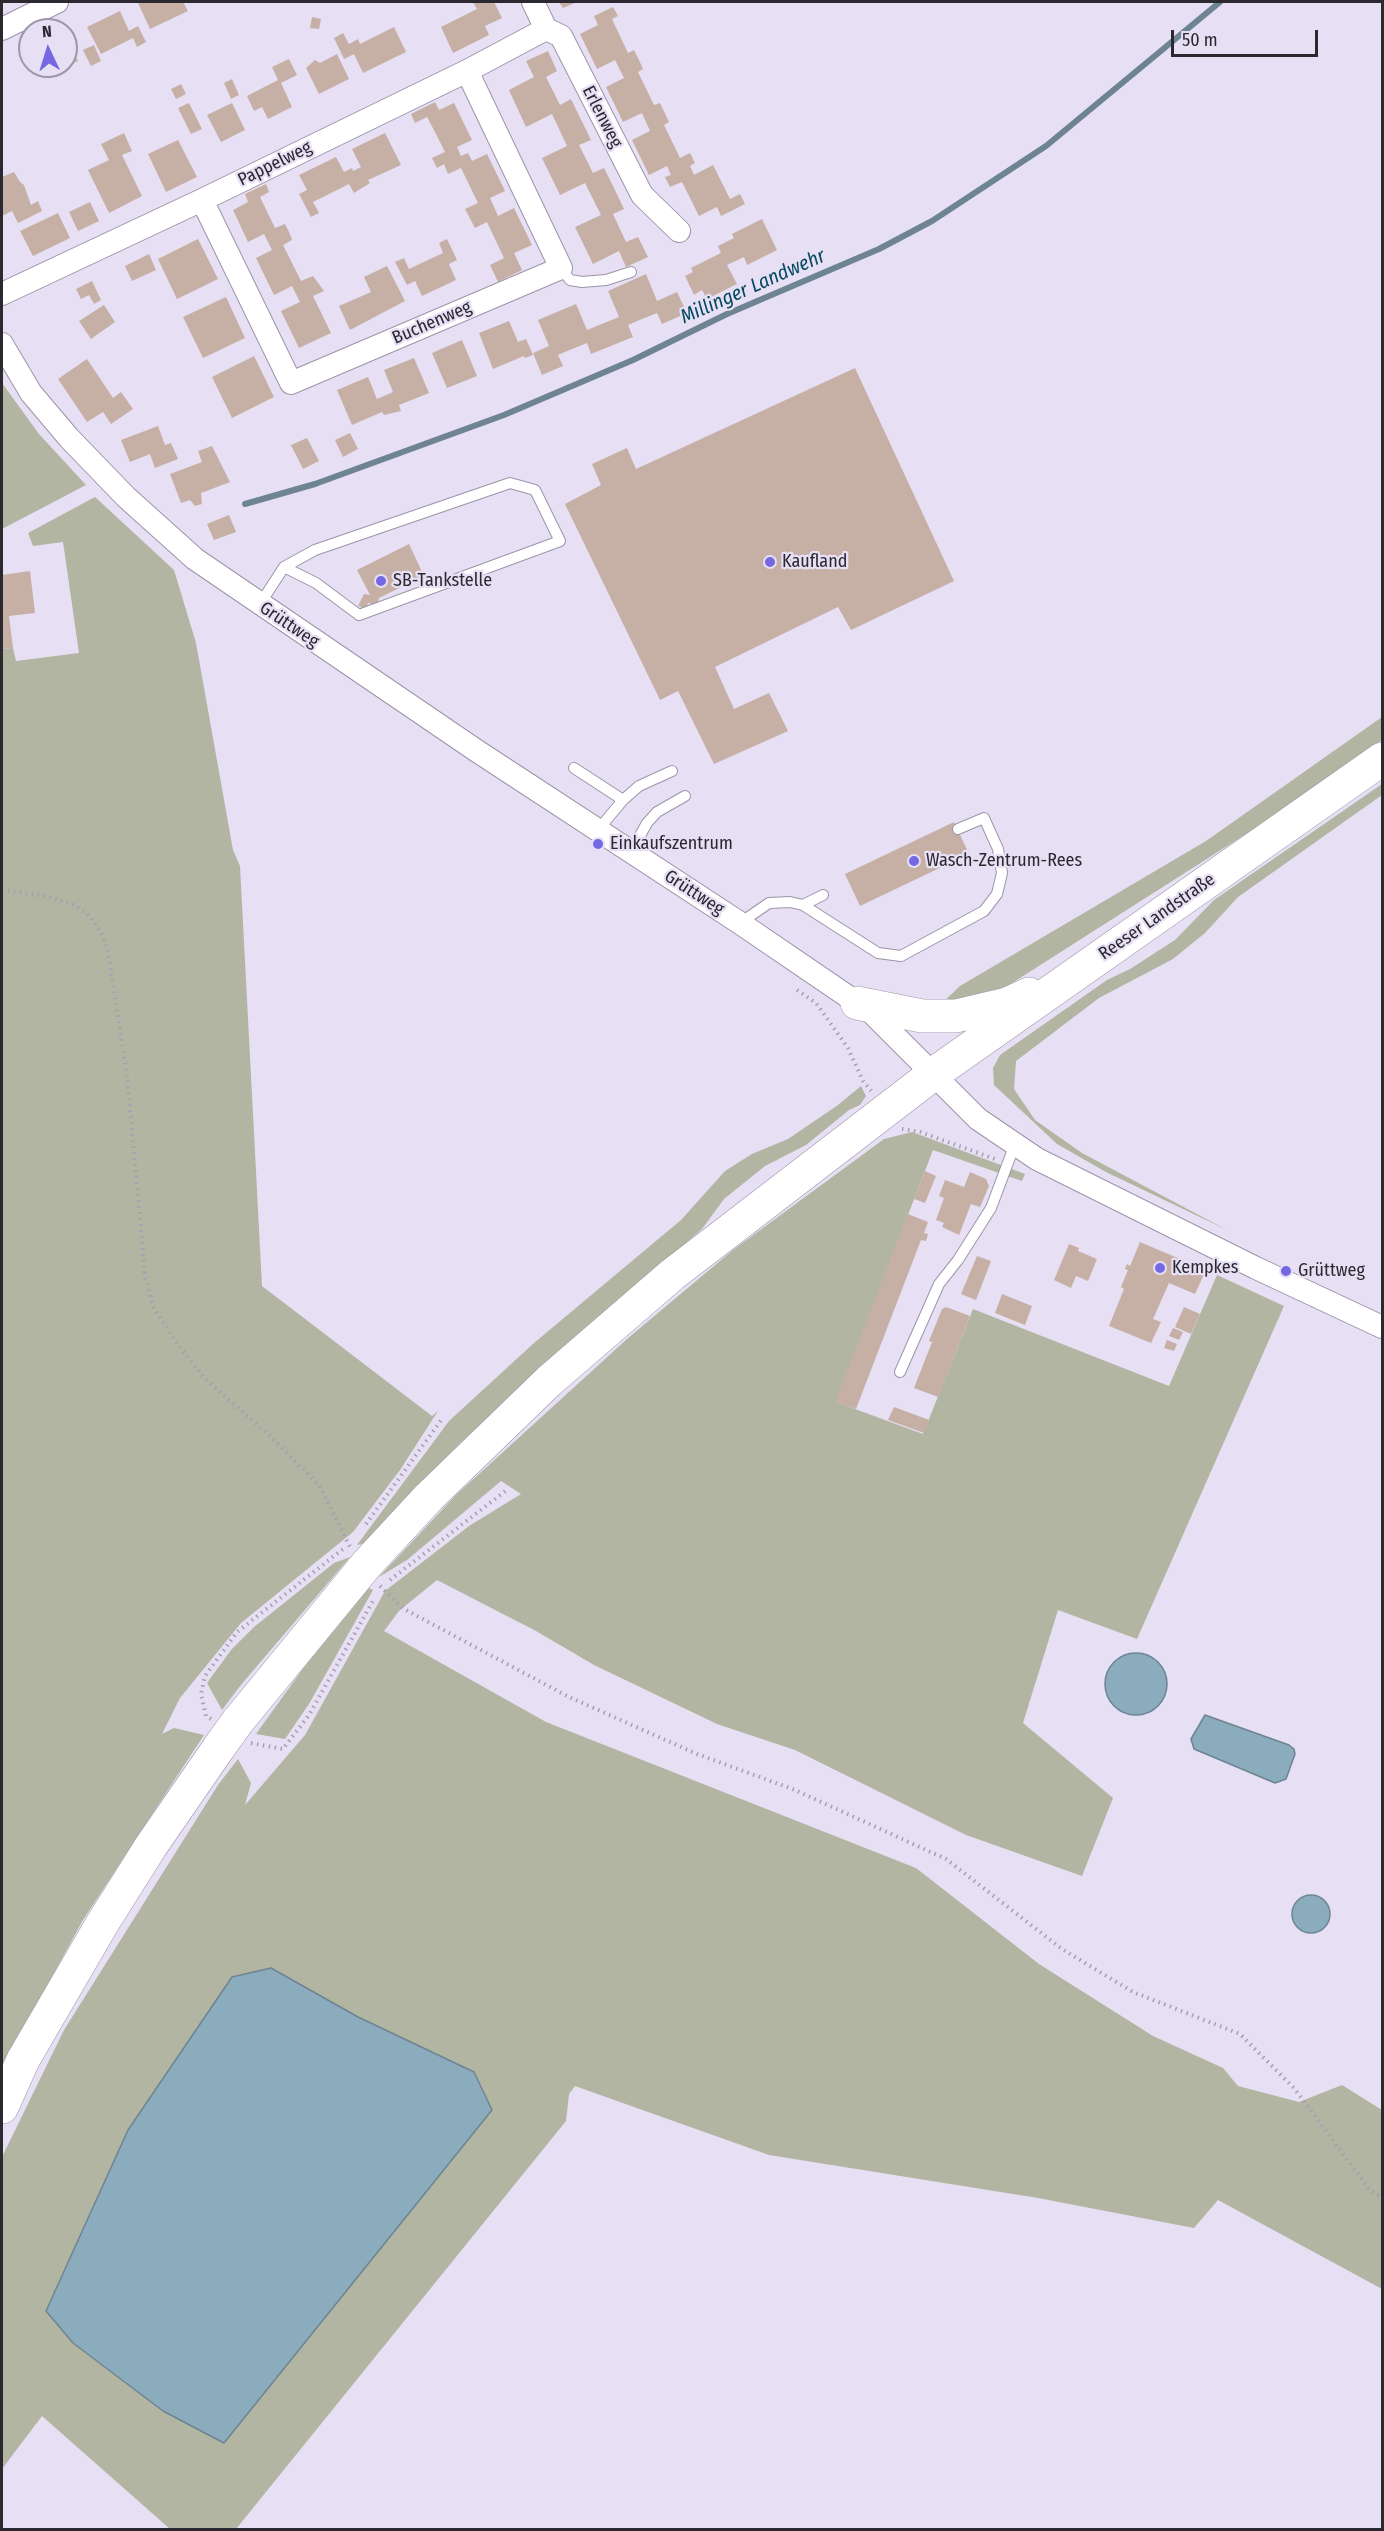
<!DOCTYPE html>
<html>
<head>
<meta charset="utf-8">
<style>
  body { margin:0 }
  #map { position:relative; width:1384px; height:2531px; overflow:hidden; background:#e7dff4; font-family:"Fira Sans Condensed",sans-serif }
  canvas { display:block }
  .frame { position:absolute; inset:0; border:3px solid #2b2830; pointer-events:none }
  .north { position:absolute; left:18px; top:18px; width:60px; height:60px; box-sizing:border-box; background:#e7dff4; border:2px solid #9c96a6; border-radius:50%; rotate:356deg; font-size:16px; font-weight:700; line-height:24px; text-align:center; color:#2b2830 }
  .north::after { content:''; display:block; margin:auto; width:21px; height:27px; background:#7468e3; clip-path:polygon(50% 0,100% 100%,50% 72%,0 100%) }
  .scale { position:absolute; left:1171px; top:30px; width:147px; height:27px; box-sizing:border-box; border:3px solid #2b2830; border-top:0; padding-left:8px; font-size:18px; line-height:21px; white-space:nowrap; color:#2b2830; -webkit-text-stroke:4px #e7dff4; paint-order:stroke }
</style>
</head>
<body>
<div id="map">
<canvas width="1384" height="2531"></canvas>
<div class="frame"></div>
<div class="north">N</div>
<div class="scale">50 m</div>
</div>
<script>
const g = document.querySelector('canvas').getContext('2d');
g.lineJoin = 'round';
function fillPath(path, color) { g.fillStyle = color; g.fill(path, 'evenodd'); }
const poly = rows => new Path2D(rows.map(r => 'M' + r).join(''));
function strokePath(path, color, width, dash) { g.strokeStyle = color; g.lineWidth = width; g.lineCap = dash ? 'butt' : 'round'; g.setLineDash(dash || []); g.stroke(path); }
function label(font, color, halo, rows, align = 'center') {
  g.font = font + ' "Fira Sans Condensed",sans-serif'; g.lineWidth = 4.5; g.setLineDash([]); g.textBaseline = 'middle'; g.strokeStyle = halo; g.fillStyle = color; for (const [text, x, y, turn = 0] of rows) {
    g.save(); g.translate(x, y); g.rotate((+turn || 0) * Math.PI / 180); g.textAlign = isNaN(turn) ? turn : align; if (halo) g.strokeText(text, 0, 0); g.fillText(text, 0, 0); g.restore();
  }
}
fillPath(poly([
  [2,383,39,434,86,485,2,529],
  [95,497,174,570,196,643,233,850,240,866,262,1286,432,1416,438,1411,400,1470,353,1532,241,1623,180,1698,162,1734,174,1728,204,1735,83,1920,2,2068,2,649,13,648,16,661,79,653,63,542,33,546,28,533],
  [1382,717,1382,740,1271,818,998,992,937,1008,960,986,1206,841],
  [1382,784,1382,795,1238,897,1205,933,1173,959,1099,998,1016,1061,1014,1089,1035,1120,1082,1153,1227,1230,1106,1172,1057,1144,994,1085,993,1068,1000,1055,1107,980,1130,969,1175,940,1214,900],
  [861,1086,866,1096,860,1105,849,1110,806,1145,765,1166,724,1199,702,1229,551,1359,459,1444,363,1544,357,1545,449,1421,534,1343,681,1220,725,1171,752,1154,788,1139,838,1105],
  [912,1132,1025,1174,1022,1181,933,1150,836,1402,923,1434,973,1309,1169,1386,1217,1275,1284,1306,1137,1639,1058,1610,1023,1723,1113,1798,1082,1876,966,1835,795,1750,717,1724,594,1665,536,1631,437,1580,399,1611,384,1631,546,1722,916,1868,1039,1964,1153,2036,1223,2068,1238,2086,1299,2102,1342,2085,1382,2110,1382,2289,1218,2200,1194,2228,1038,2198,769,2155,575,2086,569,2094,566,2121,236,2529,170,2529,42,2416,2,2469,2,2157,64,2030,218,1785,238,1759,251,1783,245,1805,305,1735,385,1591,469,1526,521,1494,501,1481,407,1560,379,1577,456,1495,627,1339,733,1250,884,1139],
  [271,1968,358,2017,163,2411,73,2343],
  [350,1557,240,1686,222,1710,207,1683,231,1650,254,1627,334,1563],
  [369,1588,373,1590,309,1704,285,1739,256,1734,302,1670]
]), '#b1b5a2');
const water = poly([
  '1105 1684a31 31 0 1 1 62 0a31 31 0 1 1-62 0Z',
  [1205,1715,1289,1745,1294,1749,1295,1754,1286,1779,1275,1783,1194,1749,1191,1739,1205,1715],
  '1292 1914a19 19 0 1 1 38 0a19 19 0 1 1-38 0Z',
  [271,1968,358,2017,474,2072,492,2110,224,2443,163,2411,73,2343,46,2311,128,2130,232,1977,271,1968]
]);
fillPath(water, '#8bacbc');
strokePath(water, '#6e8492', 1.5);
strokePath(poly([
  [245,504,315,484,504,415,633,360,727,314,879,249,932,221,1046,146,1220,2]
]), '#6e8492', 6);
fillPath(poly([
  [140,2,183,2,188,11,150,29,138,3],
  [473,2,494,2,502,18,485,26,489,35,453,53,441,27,477,9],
  [559,2,577,2,563,8],
  [613,7,618,16,612,19,628,53,634,50,639,60,643,69,638,72,654,105,660,103,669,122,664,125,680,158,690,153,695,163,690,166,694,175,713,165,730,199,740,194,745,204,721,216,717,207,699,216,682,182,670,187,665,177,671,175,667,166,649,175,632,140,650,131,642,113,623,122,606,87,624,78,615,60,597,69,580,34,598,25,594,16],
  [120,11,129,31,138,26,146,42,137,47,133,38,101,54,87,27],
  [312,17,321,19,319,29,310,28],
  [394,27,406,52,363,73,354,54,344,59,334,38,343,33,349,44,358,39,360,44],
  [66,36,78,61,53,73,49,66,66,66],
  [94,45,101,61,91,66,83,50],
  [548,51,557,71,546,77,560,105,571,99,591,140,579,145,593,173,604,168,614,188,624,209,613,214,626,242,638,237,648,257,626,267,619,251,593,264,575,227,601,215,585,183,560,195,542,158,567,146,552,114,526,127,509,90,534,77,526,61],
  [337,54,349,79,319,94,306,68,315,60,320,63],
  [289,59,297,75,281,83,292,107,268,119,262,107,254,111,247,96,278,80,272,67],
  [232,79,239,95,231,99,224,83],
  [181,84,186,94,176,99,171,89],
  [435,102,439,110,454,103,472,140,457,147,461,156,468,153,472,161,487,154,505,191,490,198,498,216,514,208,532,245,514,253,522,270,498,282,490,265,504,258,487,222,475,228,465,209,478,203,461,168,448,174,444,164,437,168,432,158,445,152,436,134,427,117,415,123,411,114],
  [189,103,202,129,191,134,178,108],
  [232,103,245,130,221,142,207,115],
  [124,133,132,151,122,155,142,196,109,213,88,170,109,160,101,144],
  [385,133,401,165,368,180,370,183,354,193,349,184,313,202,319,213,311,217,299,194,307,190,299,175,336,157,344,172,352,168,353,171,361,167,352,149],
  [178,140,197,177,166,192,148,154],
  [14,172,20,182,24,185,31,205,38,201,42,211,18,223,12,211,2,216,2,177],
  [266,184,269,192,260,197,275,228,285,224,289,232,292,240,283,245,301,281,313,276,324,291,313,296,331,333,299,348,281,311,300,302,292,286,274,295,256,258,272,250,264,234,248,242,233,210,248,202,245,194],
  [90,202,99,221,78,231,69,212],
  [58,213,70,238,33,256,20,231],
  [762,219,777,250,747,265,744,257,727,265,737,284,707,299,702,290,694,295,685,276,693,272,691,268,721,253,718,246,734,238,732,234],
  [198,239,218,279,177,299,158,259],
  [447,239,457,260,449,264,456,280,422,296,415,281,407,285,395,262,404,258,409,269,443,253,439,243],
  [149,254,156,270,132,281,125,266],
  [387,266,405,301,350,330,339,306,371,292,364,277],
  [646,274,657,301,677,292,687,313,662,324,657,313,642,319,628,325,633,337,591,354,587,343,572,349,558,355,563,366,542,375,533,353,549,346,538,320,576,304,587,330,619,317,608,291],
  [92,281,101,300,94,304,89,295,81,299,76,289],
  [226,297,245,338,203,358,183,317],
  [104,305,115,322,91,339,79,321],
  [509,321,518,342,526,339,533,355,525,358,524,356,493,369,479,333],
  [462,340,477,376,447,388,432,353],
  [254,356,274,397,232,418,212,377],
  [414,358,429,393,399,405,401,411,384,415,382,412,352,425,337,390,368,377,377,399,393,392,384,370],
  [87,359,113,398,121,392,133,409,111,424,103,412,87,422,58,379],
  [855,368,954,581,851,630,838,607,715,667,734,709,769,693,788,731,714,764,678,691,660,700,565,504,601,485,592,464,627,448,636,469],
  [158,426,165,445,171,443,178,459,155,468,150,454,130,462,121,440],
  [350,433,358,449,343,457,335,440],
  [307,438,319,461,303,469,291,445],
  [212,446,230,482,201,493,202,504,195,506,190,500,181,503,170,474,202,462,198,451],
  [229,515,236,532,214,540,207,524],
  [409,544,424,576,379,598,377,606,368,603,366,609,358,606,364,594,370,595,357,570],
  [30,571,35,613,9,616,13,648,2,649,2,575],
  [954,822,969,854,860,906,845,874],
  [925,1171,936,1176,925,1203,914,1199],
  [970,1172,986,1179,989,1186,980,1207,971,1204,959,1235,942,1227,944,1223,936,1220,944,1198,939,1196,945,1180,964,1187],
  [908,1214,928,1222,924,1233,928,1234,926,1241,921,1240,856,1409,835,1402],
  [1140,1242,1206,1270,1195,1294,1169,1283,1153,1319,1161,1322,1151,1343,1109,1326,1124,1289,1121,1287,1128,1270,1125,1269,1127,1264,1130,1266],
  [1069,1244,1079,1248,1078,1251,1097,1259,1088,1281,1076,1276,1071,1288,1054,1280],
  [977,1256,991,1261,976,1300,961,1294],
  [1002,1294,1032,1306,1025,1325,995,1313],
  [946,1307,970,1316,938,1397,914,1388,932,1342,929,1341,942,1309],
  [1184,1307,1200,1314,1191,1334,1175,1327],
  [1173,1328,1183,1332,1179,1340,1169,1336],
  [1167,1340,1177,1344,1174,1351,1164,1348],
  [894,1407,929,1420,924,1433,888,1420]
]), '#c6b0a5');
const lane = poly([
  [561,268,570,280,582,282,606,280,631,272],
  [260,604,284,567,315,550,510,483,535,490,560,541,359,615,316,583,284,567],
  [574,768,623,800],
  [598,830,623,800,639,786,672,771],
  [631,852,647,823,657,812,685,796],
  [803,905,823,895],
  [740,923,769,903,790,902,803,905,878,953,901,956,984,911,997,894,1002,873,998,849,984,818,958,829],
  [900,1372,939,1284,958,1260,991,1208,1015,1144]
]);
const street = poly([
  [533,2,546,29,561,36,642,195,679,231],
  [2,29,57,2],
  [202,200,291,383,561,268,467,71],
  [2,294,202,200,467,71,546,29],
  [2,344,31,393,69,438,126,497,195,559,477,751,740,923,872,1013,978,1119,1037,1159,1256,1268,1382,1327]
]);
const primary = poly([
  [857,1003,922,1016,956,1016,1007,1004,1029,994],
  [238,1721,366,1565,429,1497,549,1381,673,1274,932,1075,1382,759],
  [2,2107,23,2060,102,1924,151,1846,220,1746]
]);
strokePath(lane, '#9c94a8', 12);
strokePath(street, '#9c94a8', 24);
strokePath(primary, '#9c94a8', 34);
strokePath(poly([
  [2,890,45,896,72,904,87,913,101,932,108,952,127,1075,145,1275,153,1307,178,1345,204,1378,268,1434,319,1485,350,1547],
  [797,990,816,1003,848,1048,863,1081,871,1091],
  [902,1129,920,1132,995,1159],
  [366,1524,442,1419],
  [390,1580,508,1489],
  [380,1586,404,1609,569,1697,697,1754,795,1790,946,1859,1062,1949,1133,1992,1240,2034,1294,2088,1370,2190,1382,2197],
  [211,1719,206,1716,201,1694,205,1676,237,1632,343,1549],
  [251,1743,283,1749,309,1715,374,1599]
]), '#a69fb0', 4, [1.5, 4.5]);
strokePath(lane, '#fff', 10);
strokePath(street, '#fff', 22);
strokePath(primary, '#fff', 33);
const primaryBridge = poly([
  [220,1746,238,1721]
]);
strokePath(primaryBridge, '#9c94a8', 34, []);
strokePath(primaryBridge, '#fff', 33);
for (const [x, y, r, color] of [
  [770,562,6,"#7468e3"],
  [381,581,6,"#7468e3"],
  [598,844,6,"#7468e3"],
  [914,861,6,"#7468e3"],
  [1160,1268,6,"#7468e3"],
  [1286,1271,6,"#7468e3"]
]) { const dot = new Path2D(); dot.arc(x, y, r, 0, 2 * Math.PI); g.fillStyle = color; g.fill(dot); strokePath(dot, '#e7dff4', 2); }
label('18px', '#2b2830', '#e7dff4', [
  ["Erlenweg",602,117,63],
  ["Pappelweg",275,164,-26],
  ["Buchenweg",432,323,-23],
  ["Grüttweg",289,625,34],
  ["Grüttweg",694,893,33],
  ["Reeser Landstraße",1157,917,-35]
]);
label('18px', '#2b2830', '#e7dff4', [
  ["Kaufland",782,562],
  ["SB-Tankstelle",393,581],
  ["Einkaufszentrum",610,844],
  ["Wasch-Zentrum-Rees",926,861],
  ["Kempkes",1172,1268],
  ["Grüttweg",1298,1271]
], 'left');
label('italic 20px', '#054961', '#e7dff4', [
  ["Millinger Landwehr",753,287,-24]
]);
</script>
</body>
</html>
